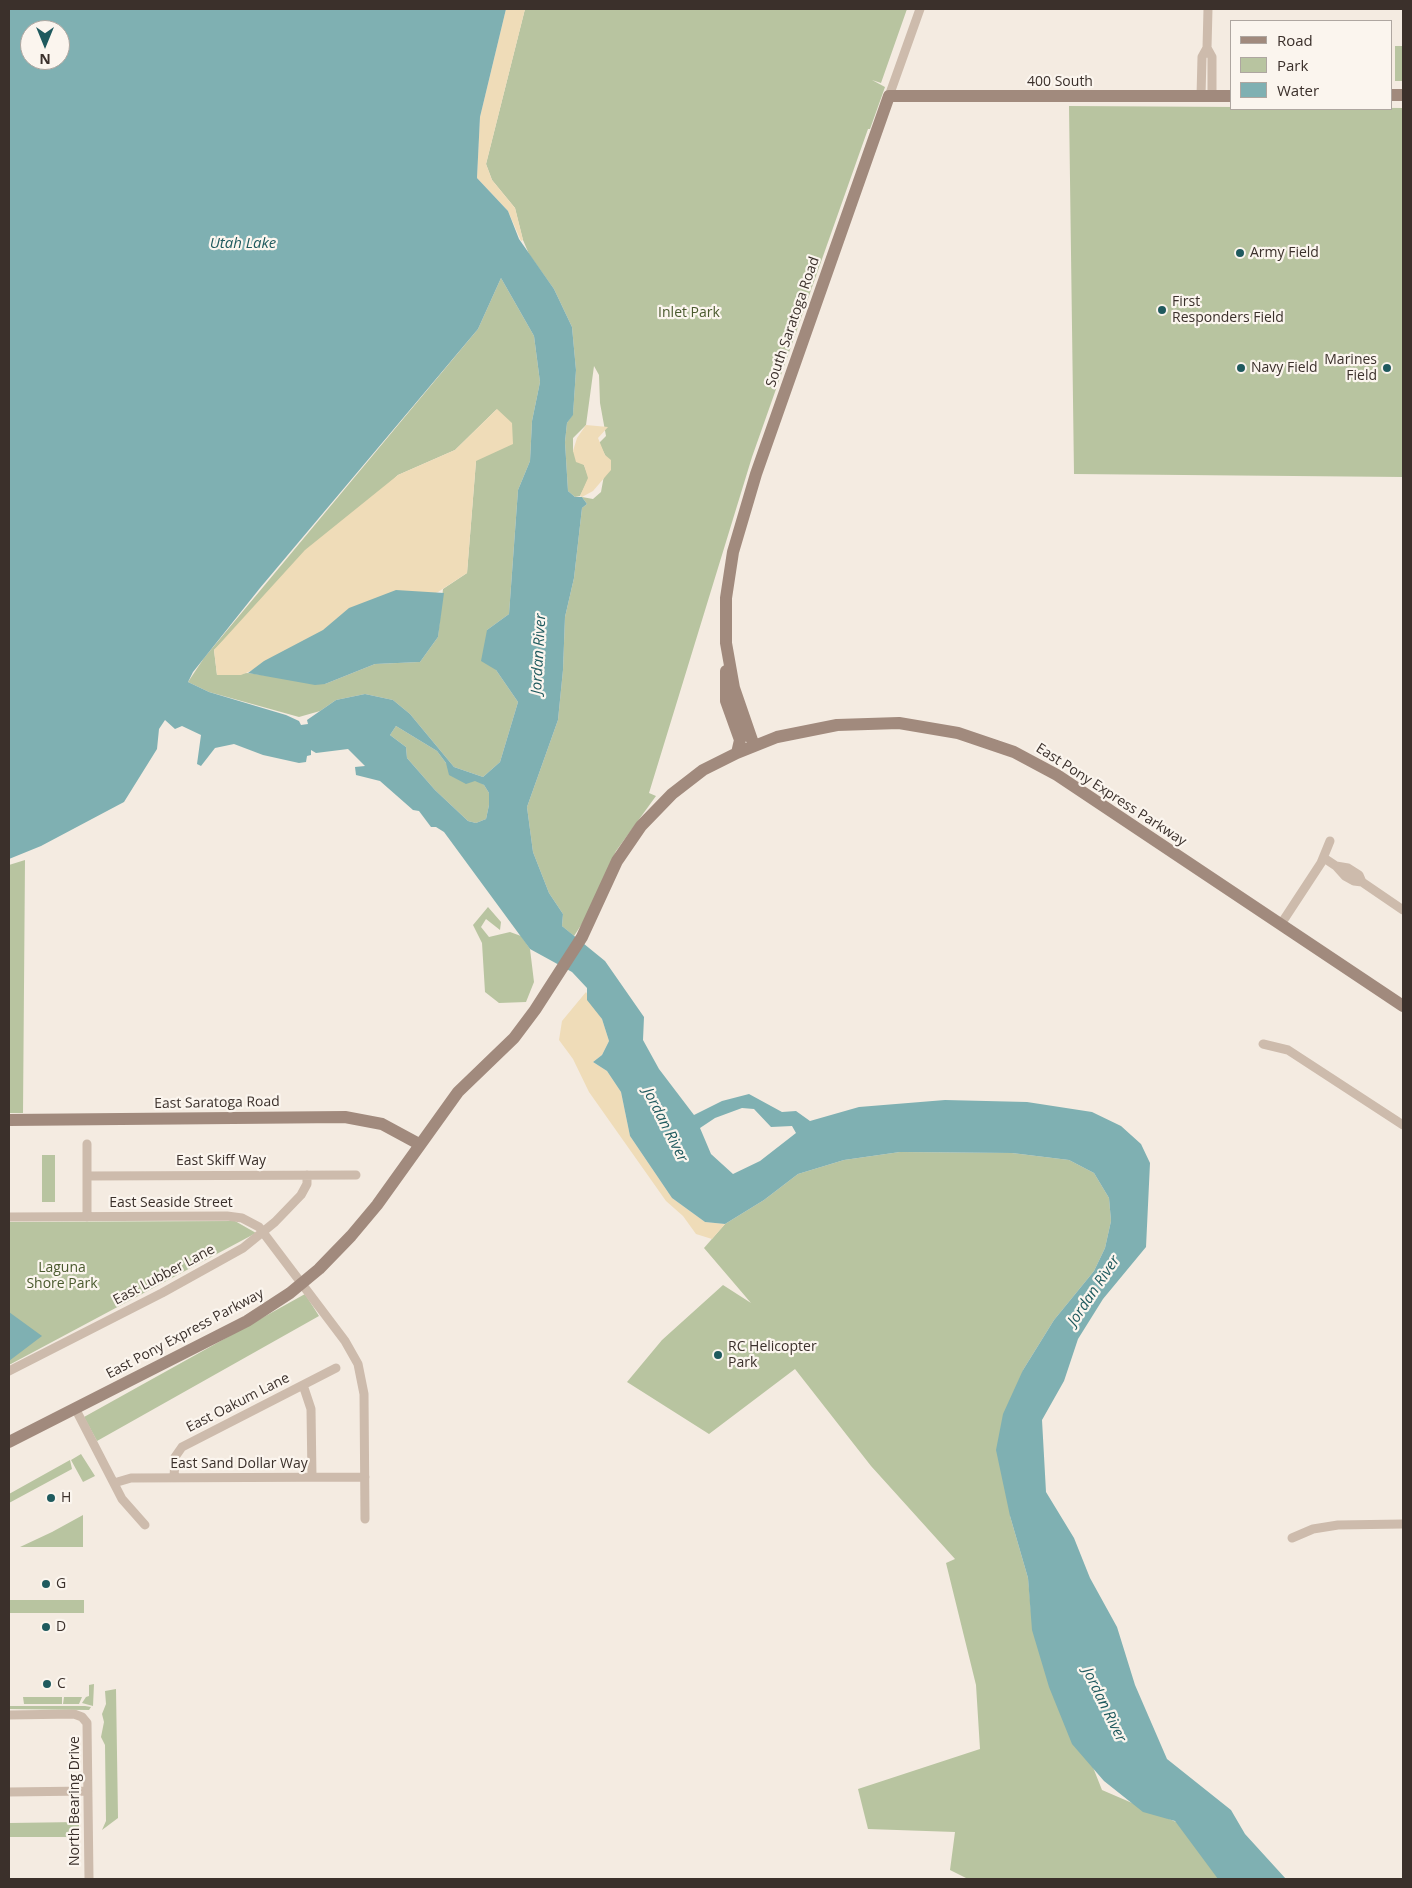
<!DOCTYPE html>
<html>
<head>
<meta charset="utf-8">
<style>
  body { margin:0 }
  #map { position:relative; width:1412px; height:1888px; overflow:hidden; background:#f4ebe1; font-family:"Open Sans",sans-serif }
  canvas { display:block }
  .frame { position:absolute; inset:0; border:10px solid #3b302b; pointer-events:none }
  .legend { position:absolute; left:1230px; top:20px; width:162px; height:90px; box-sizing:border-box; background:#fbf5ee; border:1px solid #aea6a0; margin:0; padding:6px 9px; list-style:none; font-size:15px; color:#3b302b }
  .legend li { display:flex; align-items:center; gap:10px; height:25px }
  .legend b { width:25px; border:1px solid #aea6a0 }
  .north { position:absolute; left:20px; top:20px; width:50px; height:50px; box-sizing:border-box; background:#fbf5ee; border:1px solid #aea6a0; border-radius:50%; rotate:180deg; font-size:14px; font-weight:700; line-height:20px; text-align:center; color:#3b302b }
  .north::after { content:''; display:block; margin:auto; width:18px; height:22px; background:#1f5a5e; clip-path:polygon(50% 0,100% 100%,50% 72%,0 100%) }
</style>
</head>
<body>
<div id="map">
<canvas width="1412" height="1888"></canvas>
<div class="frame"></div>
<ul class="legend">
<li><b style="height:6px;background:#a18a7d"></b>Road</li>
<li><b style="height:14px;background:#b8c4a0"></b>Park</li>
<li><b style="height:14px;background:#7fb0b2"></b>Water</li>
</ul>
<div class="north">N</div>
</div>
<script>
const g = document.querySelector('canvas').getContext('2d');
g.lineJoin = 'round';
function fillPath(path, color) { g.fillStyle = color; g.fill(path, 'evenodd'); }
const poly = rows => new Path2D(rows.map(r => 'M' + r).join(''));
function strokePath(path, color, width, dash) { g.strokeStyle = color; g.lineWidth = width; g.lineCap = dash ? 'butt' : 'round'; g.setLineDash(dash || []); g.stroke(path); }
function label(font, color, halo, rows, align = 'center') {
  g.font = font + ' "Open Sans",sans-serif'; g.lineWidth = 4.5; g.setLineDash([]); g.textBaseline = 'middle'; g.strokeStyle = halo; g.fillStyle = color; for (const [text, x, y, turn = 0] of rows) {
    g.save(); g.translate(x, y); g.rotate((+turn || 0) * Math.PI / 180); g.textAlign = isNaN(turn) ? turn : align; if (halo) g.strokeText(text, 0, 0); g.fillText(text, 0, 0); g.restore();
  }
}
fillPath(poly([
  [525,9,907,9,881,83,872,80,885,87,870,129,868,129,752,457,649,793,656,796,616,851,587,916,574,936,562,926,563,914,549,893,533,852,527,807,558,720,563,670,565,617,574,578,582,508,587,504,582,497,593,499,601,492,607,459,599,443,606,436,600,403,599,375,594,366,586,425,573,438,573,451,584,465,589,478,580,496,575,497,568,491,565,442,567,423,573,414,576,370,572,327,554,289,529,254,523,240,515,208,492,180,486,164],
  [1395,46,1403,46,1403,81,1395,81],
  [1069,106,1403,108,1403,477,1074,474],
  [501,278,534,336,540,382,532,421,530,461,518,490,509,614,487,630,496,670,518,702,500,762,483,777,454,767,410,714,393,700,365,694,336,700,320,711,299,717,209,692,188,682,204,658,478,329],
  [497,409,476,461,467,573,443,589,438,637,420,662,375,664,325,684,248,673,217,675,214,650,398,475,455,450],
  [396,726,437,751,446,763,484,785,489,793,489,805,486,819,476,823,468,821,435,790,407,758,406,747,390,735],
  [25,860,23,1113,9,1113,9,865],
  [488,907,501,922,500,930,486,919,481,927,489,937,510,932,521,936,530,949,534,982,526,1002,499,1003,485,992,482,943,473,925],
  [900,1152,1012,1153,1069,1160,1094,1173,1109,1198,1111,1221,1105,1248,1094,1271,1054,1320,1023,1370,1010,1516,1028,1578,1031,1611,1102,1790,1197,1831,1234,1879,968,1879,950,1870,955,1832,868,1829,858,1789,980,1749,976,1685,946,1563,955,1559,871,1466,795,1369,709,1434,627,1382,662,1340,723,1285,751,1303,704,1248,725,1224,764,1200,798,1174,844,1160],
  [42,1155,55,1155,55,1202,42,1202],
  [235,1221,256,1233,9,1365,9,1222],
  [305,1294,319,1316,97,1441,84,1417],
  [81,1454,95,1476,83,1482,71,1460],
  [70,1460,72,1469,9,1503,9,1494],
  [83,1515,83,1547,20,1547,52,1532],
  [9,1600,84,1600,84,1613,9,1613],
  [94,1684,93,1706,82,1703,86,1697,89,1696,89,1685],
  [116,1689,118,1818,102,1830,106,1821,105,1745,101,1737,104,1722,102,1714,106,1704,105,1691],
  [23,1697,62,1697,62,1704,24,1704],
  [64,1697,82,1697,79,1704,63,1704],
  [9,1706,85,1706,91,1707,89,1710,9,1709],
  [79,1822,79,1837,9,1837,9,1823]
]), '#b8c4a0');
fillPath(poly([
  [506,9,525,9,486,164,492,180,515,208,523,240,521,241,508,211,477,178,480,117],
  [497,409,512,423,513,444,476,461,467,573,438,592,241,675,217,675,214,650,305,550,398,475,455,450],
  [586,425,608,427,598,438,605,455,611,460,611,470,593,491,582,497,580,496,588,478,584,465,576,462,573,451,577,438],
  [586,992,602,1019,609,1041,602,1055,593,1062,607,1071,621,1092,630,1136,672,1198,705,1222,725,1224,712,1239,696,1234,683,1216,666,1201,589,1092,573,1059,559,1040,562,1021]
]), '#efdcb8');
fillPath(poly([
  [9,9,506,9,480,117,477,178,508,211,519,239,554,289,572,327,576,370,573,415,567,423,565,442,568,491,575,497,582,497,587,504,582,508,574,578,565,617,563,670,558,720,527,807,533,852,549,893,563,914,562,926,605,961,644,1017,643,1040,659,1069,694,1115,722,1101,749,1094,782,1112,796,1111,810,1121,859,1107,945,1100,1027,1102,1092,1112,1121,1126,1141,1144,1150,1163,1146,1247,1103,1299,1078,1339,1064,1381,1042,1420,1046,1492,1074,1538,1090,1578,1117,1627,1135,1685,1167,1759,1231,1810,1245,1834,1286,1879,1218,1879,1175,1821,1143,1812,1104,1781,1072,1744,1049,1687,1032,1630,1028,1578,1010,1516,996,1450,1003,1414,1023,1370,1054,1320,1094,1271,1105,1248,1111,1221,1109,1198,1094,1173,1069,1160,1012,1153,900,1152,844,1160,798,1174,764,1200,725,1224,705,1222,672,1198,630,1136,621,1092,607,1071,593,1062,602,1055,609,1041,602,1019,587,1000,587,988,572,972,530,949,444,832,436,827,431,827,419,811,413,810,380,781,356,775,355,767,365,766,348,749,316,753,311,750,311,755,307,756,306,762,299,763,263,755,234,744,215,748,201,766,197,764,201,735,182,726,175,729,165,720,159,729,157,749,124,802,41,846,9,859],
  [30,30,60,30,60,60,30,60],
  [501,278,534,336,540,382,532,421,530,461,518,490,509,614,487,630,481,661,496,670,518,702,500,762,483,777,454,767,410,714,393,700,365,694,336,700,307,720,308,724,301,725,299,721,286,715,209,692,188,682,193,672,260,588,478,329],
  [396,726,437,751,446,763,449,775,466,784,475,781,484,785,489,793,489,805,486,819,476,823,468,821,435,790,407,758,406,747,390,735],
  [742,1108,754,1109,771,1127,792,1126,796,1133,760,1161,733,1174,711,1154,700,1128,715,1118],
  [396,590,444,593,438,637,420,662,375,664,325,684,315,685,248,673,264,661,323,630,349,608],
  [9,1312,42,1336,9,1361]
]), '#7fb0b2');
strokePath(poly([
  [1208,9,1207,48,1212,57,1212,96],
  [889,96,920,9],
  [1201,96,1202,57,1207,48],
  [1324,858,1336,866,1348,868,1359,875,1362,882],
  [1336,866,1345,876,1354,881,1362,882,1403,910],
  [1281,924,1321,863,1330,841],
  [1263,1044,1288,1050,1403,1125],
  [87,1144,87,1217],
  [87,1176,356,1175],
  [9,1217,227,1216,242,1218,259,1227,345,1341,358,1364,364,1394,365,1519],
  [9,1371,162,1293,243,1248,275,1222,301,1195,307,1184,307,1175],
  [303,1385,311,1409,312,1477],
  [75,1408,122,1499,145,1525],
  [174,1478,175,1457,182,1447,336,1368],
  [114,1483,131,1478,365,1477],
  [1292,1538,1313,1529,1338,1525,1403,1524],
  [9,1715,74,1714,82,1717,87,1723,89,1879],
  [9,1792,88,1791]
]), '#cdbbac', 9);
strokePath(poly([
  [1391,95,1403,95],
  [726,671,726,701,740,740,737,753],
  [754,746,734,688,726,643,726,598,733,552,756,474,889,96,1231,96],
  [9,1120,345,1117,382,1124,419,1144],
  [9,1442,247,1321,290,1293,319,1269,351,1236,377,1205,458,1092,514,1038,535,1010,582,937,617,861,641,826,672,794,703,770,737,753,777,737,837,725,899,723,958,733,1014,752,1057,775,1403,1006]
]), '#a18a7d', 12);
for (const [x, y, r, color] of [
  [1240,253,5,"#1f5a5e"],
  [1162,310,5,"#1f5a5e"],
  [1241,368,5,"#1f5a5e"],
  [1387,368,5,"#1f5a5e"],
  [718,1355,5,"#1f5a5e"],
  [51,1498,5,"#1f5a5e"],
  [46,1584,5,"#1f5a5e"],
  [46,1627,5,"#1f5a5e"],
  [47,1684,5,"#1f5a5e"]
]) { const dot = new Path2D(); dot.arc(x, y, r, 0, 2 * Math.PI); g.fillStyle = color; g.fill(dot); strokePath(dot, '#fbf5ee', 2); }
label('14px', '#3b302b', '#fbf5ee', [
  ["400 South",1060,82],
  ["South Saratoga Road",793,322,-71],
  ["East Pony Express Parkway",1111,795,33],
  ["East Saratoga Road",217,1103,-1],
  ["East Skiff Way",221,1161],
  ["East Seaside Street",171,1203],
  ["East Lubber Lane",164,1275,-28],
  ["East Pony Express Parkway",185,1334,-28],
  ["East Oakum Lane",238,1403,-27],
  ["East Sand Dollar Way",239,1464],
  ["North Bearing Drive",75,1801,-90]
]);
label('14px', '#3b302b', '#fbf5ee', [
  ["Army Field",1250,253],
  ["First",1172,302],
  ["Responders Field",1172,318],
  ["Marines",1377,360,"right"],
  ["Field",1377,376,"right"],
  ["Navy Field",1251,368],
  ["RC Helicopter",728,1347],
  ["Park",728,1363],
  ["H",61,1498],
  ["G",56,1584],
  ["D",56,1627],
  ["C",57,1684]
], 'left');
label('14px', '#4a5a2e', '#fbf5ee', [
  ["Inlet Park",689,313],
  ["Laguna",62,1268],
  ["Shore Park",62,1284]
]);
label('italic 15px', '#1f5a5e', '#fbf5ee', [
  ["Utah Lake",243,244],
  ["Jordan River",539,654,-87],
  ["Jordan River",665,1125,63],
  ["Jordan River",1094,1291,-56],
  ["Jordan River",1104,1705,64]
]);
</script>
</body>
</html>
